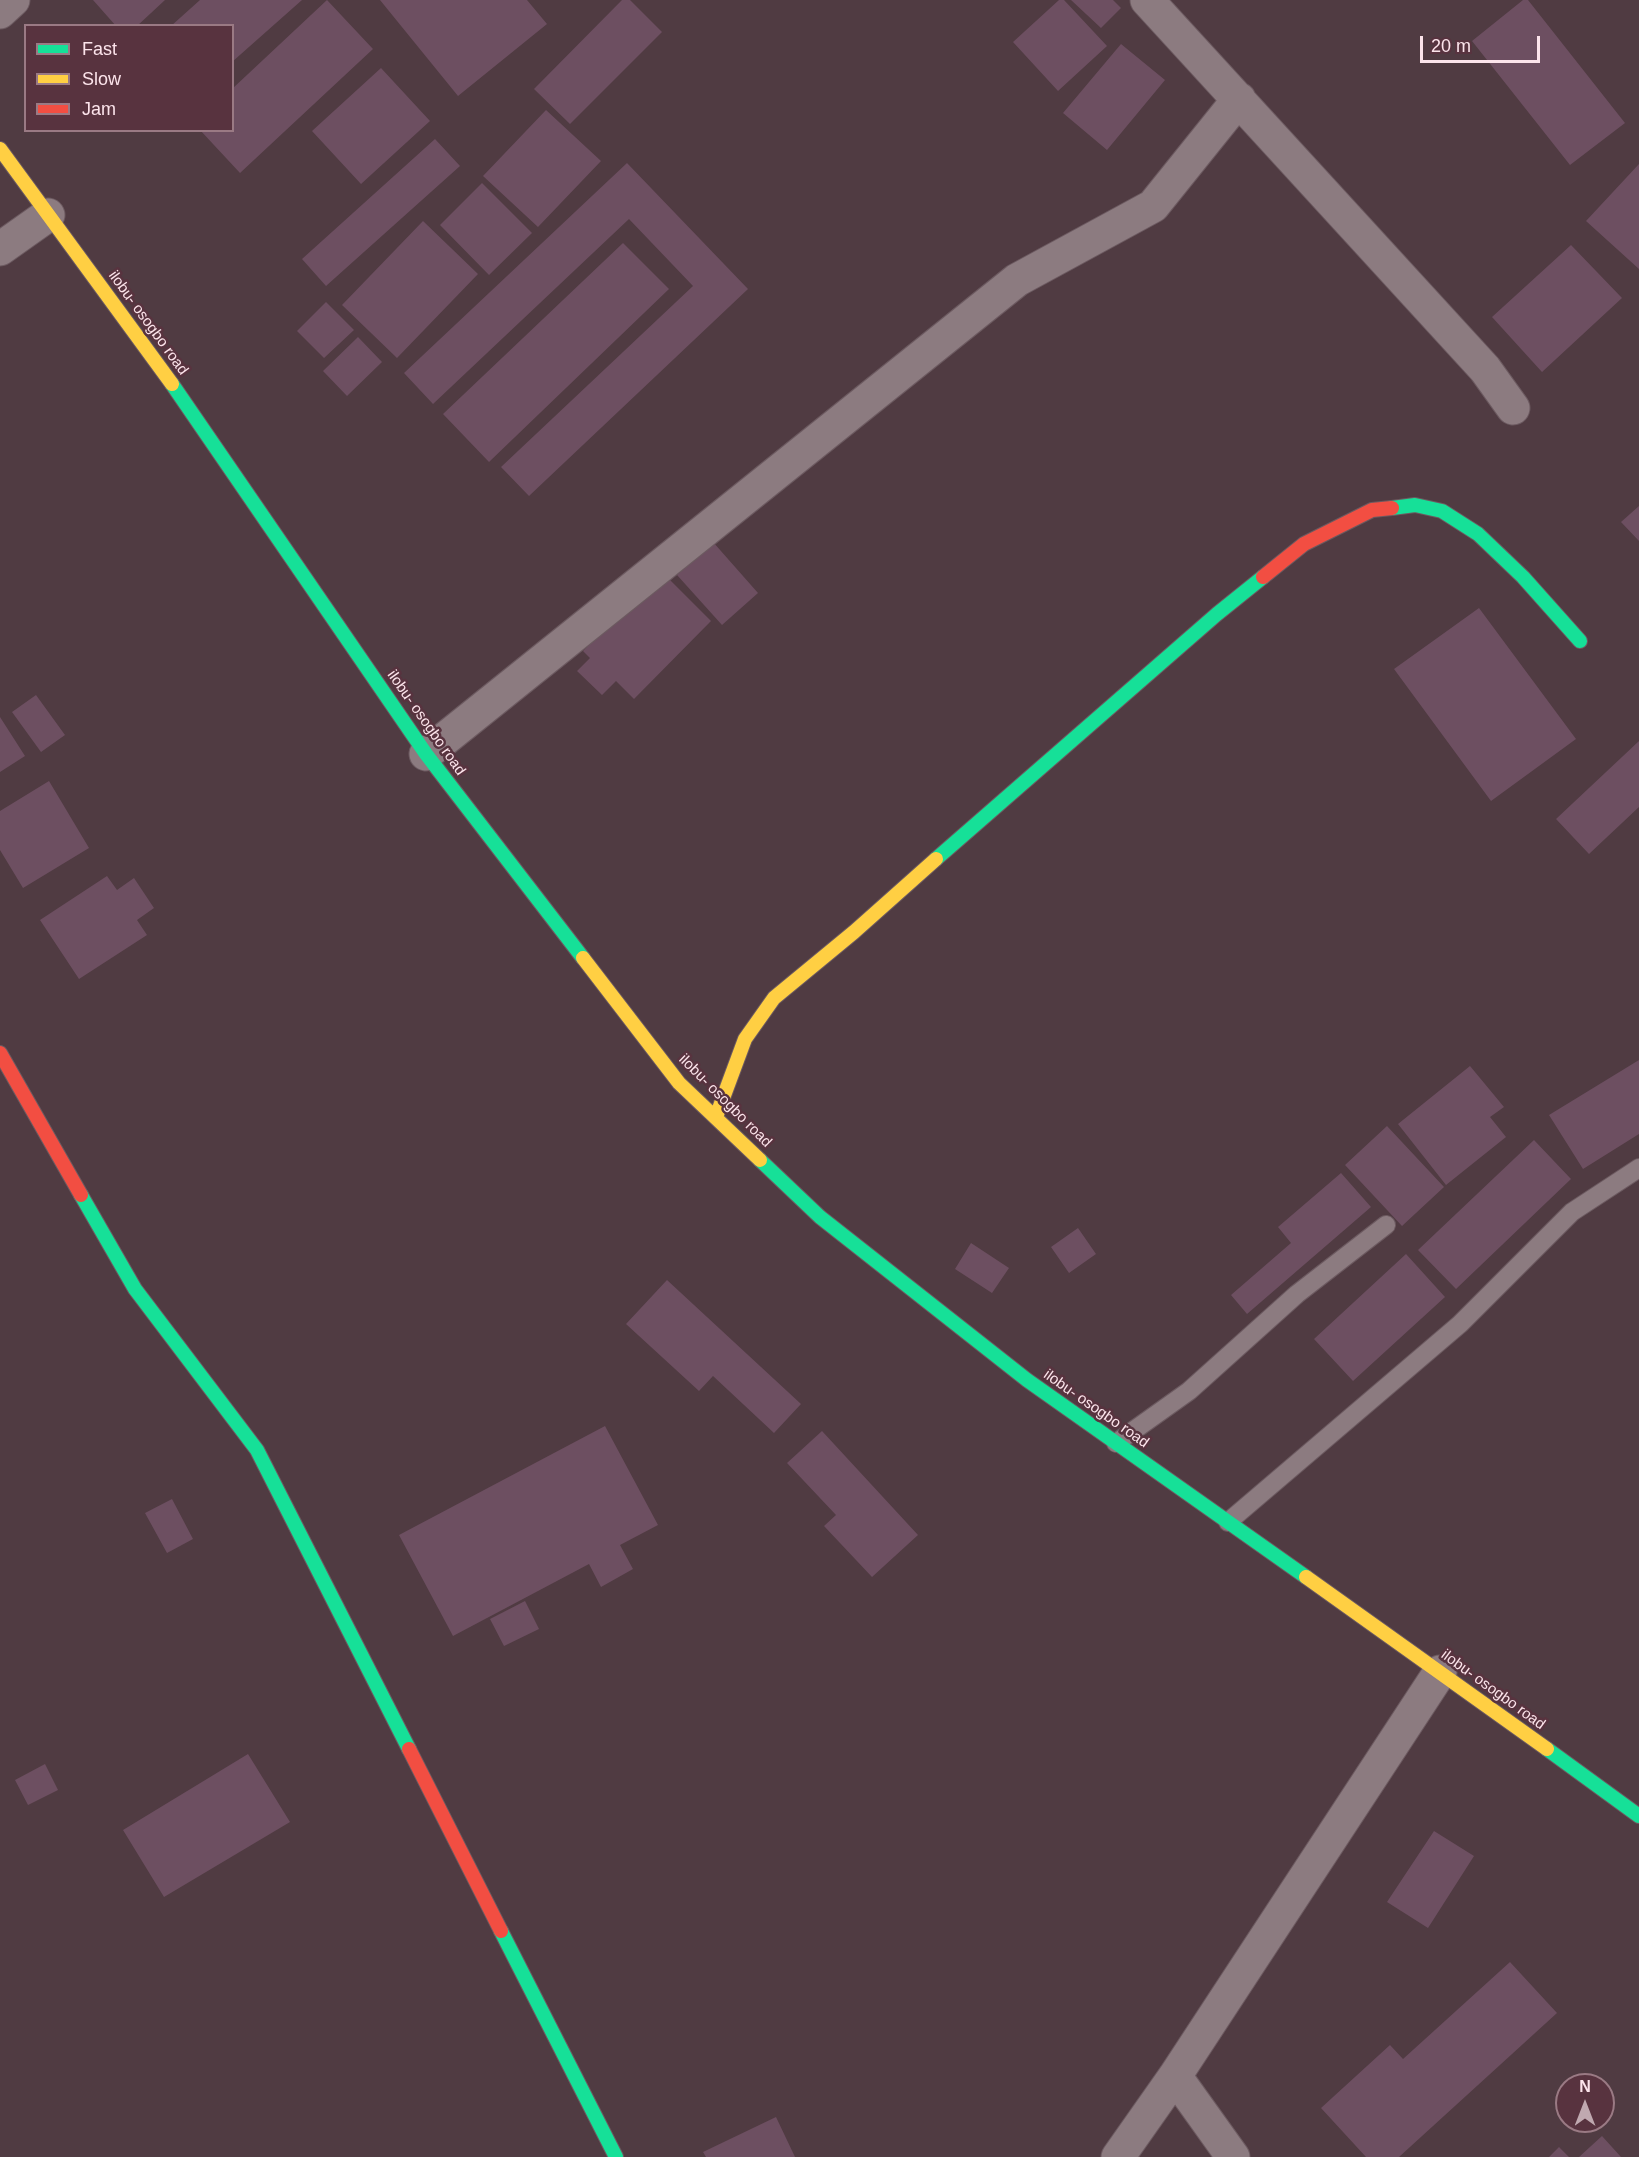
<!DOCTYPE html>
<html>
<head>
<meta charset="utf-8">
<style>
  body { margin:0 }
  #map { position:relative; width:1639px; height:2157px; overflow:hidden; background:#503b42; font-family:Helvetica,sans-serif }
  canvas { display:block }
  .legend { position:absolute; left:24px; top:24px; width:210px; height:108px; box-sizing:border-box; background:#58333f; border:2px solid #9a7a84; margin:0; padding:8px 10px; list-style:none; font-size:18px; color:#fce4eb }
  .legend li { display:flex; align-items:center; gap:12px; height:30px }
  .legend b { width:30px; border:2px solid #9a7a84 }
  .north { position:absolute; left:1555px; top:2073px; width:60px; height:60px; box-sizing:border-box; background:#58333f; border:2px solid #9a7a84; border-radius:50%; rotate:0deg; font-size:16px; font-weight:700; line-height:24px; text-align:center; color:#fce4eb }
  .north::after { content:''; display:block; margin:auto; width:21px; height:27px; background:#c0a9b0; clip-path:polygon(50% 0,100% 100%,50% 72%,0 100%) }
  .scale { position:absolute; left:1420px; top:36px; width:120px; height:27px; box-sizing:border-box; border:3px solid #fce4eb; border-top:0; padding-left:8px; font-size:18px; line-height:21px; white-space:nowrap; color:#fce4eb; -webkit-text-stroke:4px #58333f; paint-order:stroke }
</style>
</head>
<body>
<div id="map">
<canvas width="1639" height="2157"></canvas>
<ul class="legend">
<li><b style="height:8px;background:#16e098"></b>Fast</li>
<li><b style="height:8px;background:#ffcf43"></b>Slow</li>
<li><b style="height:8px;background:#f24e42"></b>Jam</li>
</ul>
<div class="north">N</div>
<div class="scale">20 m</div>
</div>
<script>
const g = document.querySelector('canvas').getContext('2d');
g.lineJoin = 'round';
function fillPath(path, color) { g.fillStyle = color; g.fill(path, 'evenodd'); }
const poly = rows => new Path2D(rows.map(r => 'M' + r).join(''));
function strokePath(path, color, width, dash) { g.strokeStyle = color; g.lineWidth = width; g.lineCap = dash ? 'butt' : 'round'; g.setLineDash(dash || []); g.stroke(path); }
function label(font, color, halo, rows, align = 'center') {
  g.font = font + ' Helvetica,sans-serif'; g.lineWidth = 5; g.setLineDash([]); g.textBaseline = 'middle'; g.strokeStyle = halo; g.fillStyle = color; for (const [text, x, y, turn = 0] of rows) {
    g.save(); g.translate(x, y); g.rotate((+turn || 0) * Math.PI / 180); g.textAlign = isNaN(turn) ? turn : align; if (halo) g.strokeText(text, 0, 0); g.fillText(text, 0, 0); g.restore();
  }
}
fillPath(poly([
  [93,0,165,0,137,26,116,26],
  [200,0,302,0,232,62,232,26,171,26],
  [327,0,373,49,240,173,200,130,232,130,232,89],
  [380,0,527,0,547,24,458,96],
  [622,0,630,0,662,32,570,124,534,89],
  [1059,0,1064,0,1107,46,1058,91,1013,42],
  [1071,0,1113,0,1121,8,1101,28],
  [1523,0,1528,0,1625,123,1570,165,1472,41],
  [1121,44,1165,80,1107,150,1063,113],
  [381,68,430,121,361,184,312,131],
  [546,110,601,161,538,227,483,176],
  [435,139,460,166,326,286,302,259],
  [627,163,748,289,529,496,501,467,693,286,629,219,433,404,404,373],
  [1639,164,1639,269,1586,221],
  [482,183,532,233,489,275,440,225],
  [423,221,478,274,397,358,342,305],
  [623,243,669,289,489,462,443,414],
  [1571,245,1622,298,1542,372,1492,317],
  [326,302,354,330,324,358,297,331],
  [358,337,382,362,347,396,323,371],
  [1639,506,1639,541,1621,522],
  [713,542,758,593,722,625,677,575],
  [662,572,711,621,634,699,616,681,602,695,577,671,590,658,583,651],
  [1479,608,1576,739,1491,801,1394,669],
  [36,695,65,735,41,752,12,712],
  [0,717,25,756,0,772],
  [1639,741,1639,807,1589,854,1556,819],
  [49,781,89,848,23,888,0,850,0,811],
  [107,876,117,890,134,878,154,908,137,920,147,935,79,979,40,920],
  [1639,1060,1639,1134,1583,1169,1549,1115],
  [1470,1066,1504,1107,1490,1117,1506,1137,1446,1185,1398,1124],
  [1387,1126,1444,1187,1402,1226,1345,1165],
  [1534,1140,1571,1179,1456,1289,1418,1250],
  [1341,1173,1371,1207,1247,1314,1231,1295,1291,1243,1278,1227],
  [1078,1228,1096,1254,1069,1273,1051,1247],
  [971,1243,1009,1268,992,1293,955,1269],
  [1406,1254,1445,1297,1353,1381,1314,1339],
  [667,1280,801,1404,774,1433,713,1376,699,1391,626,1324],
  [605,1426,658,1525,620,1545,633,1569,601,1587,589,1564,453,1636,399,1535],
  [822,1431,918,1535,872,1577,824,1526,836,1515,787,1463],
  [172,1499,193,1539,167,1553,145,1513],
  [525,1601,539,1629,504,1646,490,1619],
  [248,1754,290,1822,164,1897,123,1830],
  [45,1764,58,1790,28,1805,15,1780],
  [1434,1831,1474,1856,1428,1928,1387,1902],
  [1510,1962,1557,2013,1399,2157,1366,2157,1321,2108,1390,2045,1403,2059],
  [776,2117,795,2157,706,2157,703,2152],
  [1602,2136,1621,2157,1579,2157],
  [1559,2147,1569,2157,1549,2157]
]), '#6d4f61');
const lane = poly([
  [1116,1443,1189,1391,1297,1294,1386,1225],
  [1228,1522,1460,1324,1572,1212,1639,1168]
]);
const street = poly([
  [1147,0,1485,369,1513,408],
  [0,12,13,0],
  [0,249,48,215],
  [426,754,1017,280,1153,206,1239,99],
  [1175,2076,1233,2157],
  [1118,2157,1175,2076,1440,1672]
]);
const fast = poly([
  [172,384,426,754,583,958],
  [1392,508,1415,505,1442,511,1478,534,1523,577,1580,641],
  [936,859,1217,614,1263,577],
  [760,1160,820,1217,1027,1380,1306,1577],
  [81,1195,135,1289,257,1450,409,1749],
  [1547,1749,1639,1816],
  [501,1931,616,2157]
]);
const slow = poly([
  [0,149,172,384],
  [583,958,679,1083,760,1160],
  [716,1117,745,1039,774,998,854,932,936,859],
  [1306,1577,1547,1749]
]);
const jam = poly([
  [1263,577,1304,544,1372,510,1392,508],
  [0,1053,81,1195],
  [409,1749,501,1931]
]);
strokePath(lane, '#6c5a60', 20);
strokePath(street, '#6c5a60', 35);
strokePath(fast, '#6c5a60', 16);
strokePath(slow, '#6c5a60', 16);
strokePath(jam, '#6c5a60', 16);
strokePath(lane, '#8c7b80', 18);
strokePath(street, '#8c7b80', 33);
strokePath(fast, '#16e098', 14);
strokePath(slow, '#ffcf43', 14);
strokePath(jam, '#f24e42', 14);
label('15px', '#fce4eb', '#58333f', [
  ["ilobu- osogbo road",148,323,54],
  ["ilobu- osogbo road",426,723,55],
  ["ilobu- osogbo road",725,1101,45],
  ["ilobu- osogbo road",1096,1409,35],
  ["ilobu- osogbo road",1493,1690,36]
]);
</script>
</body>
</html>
